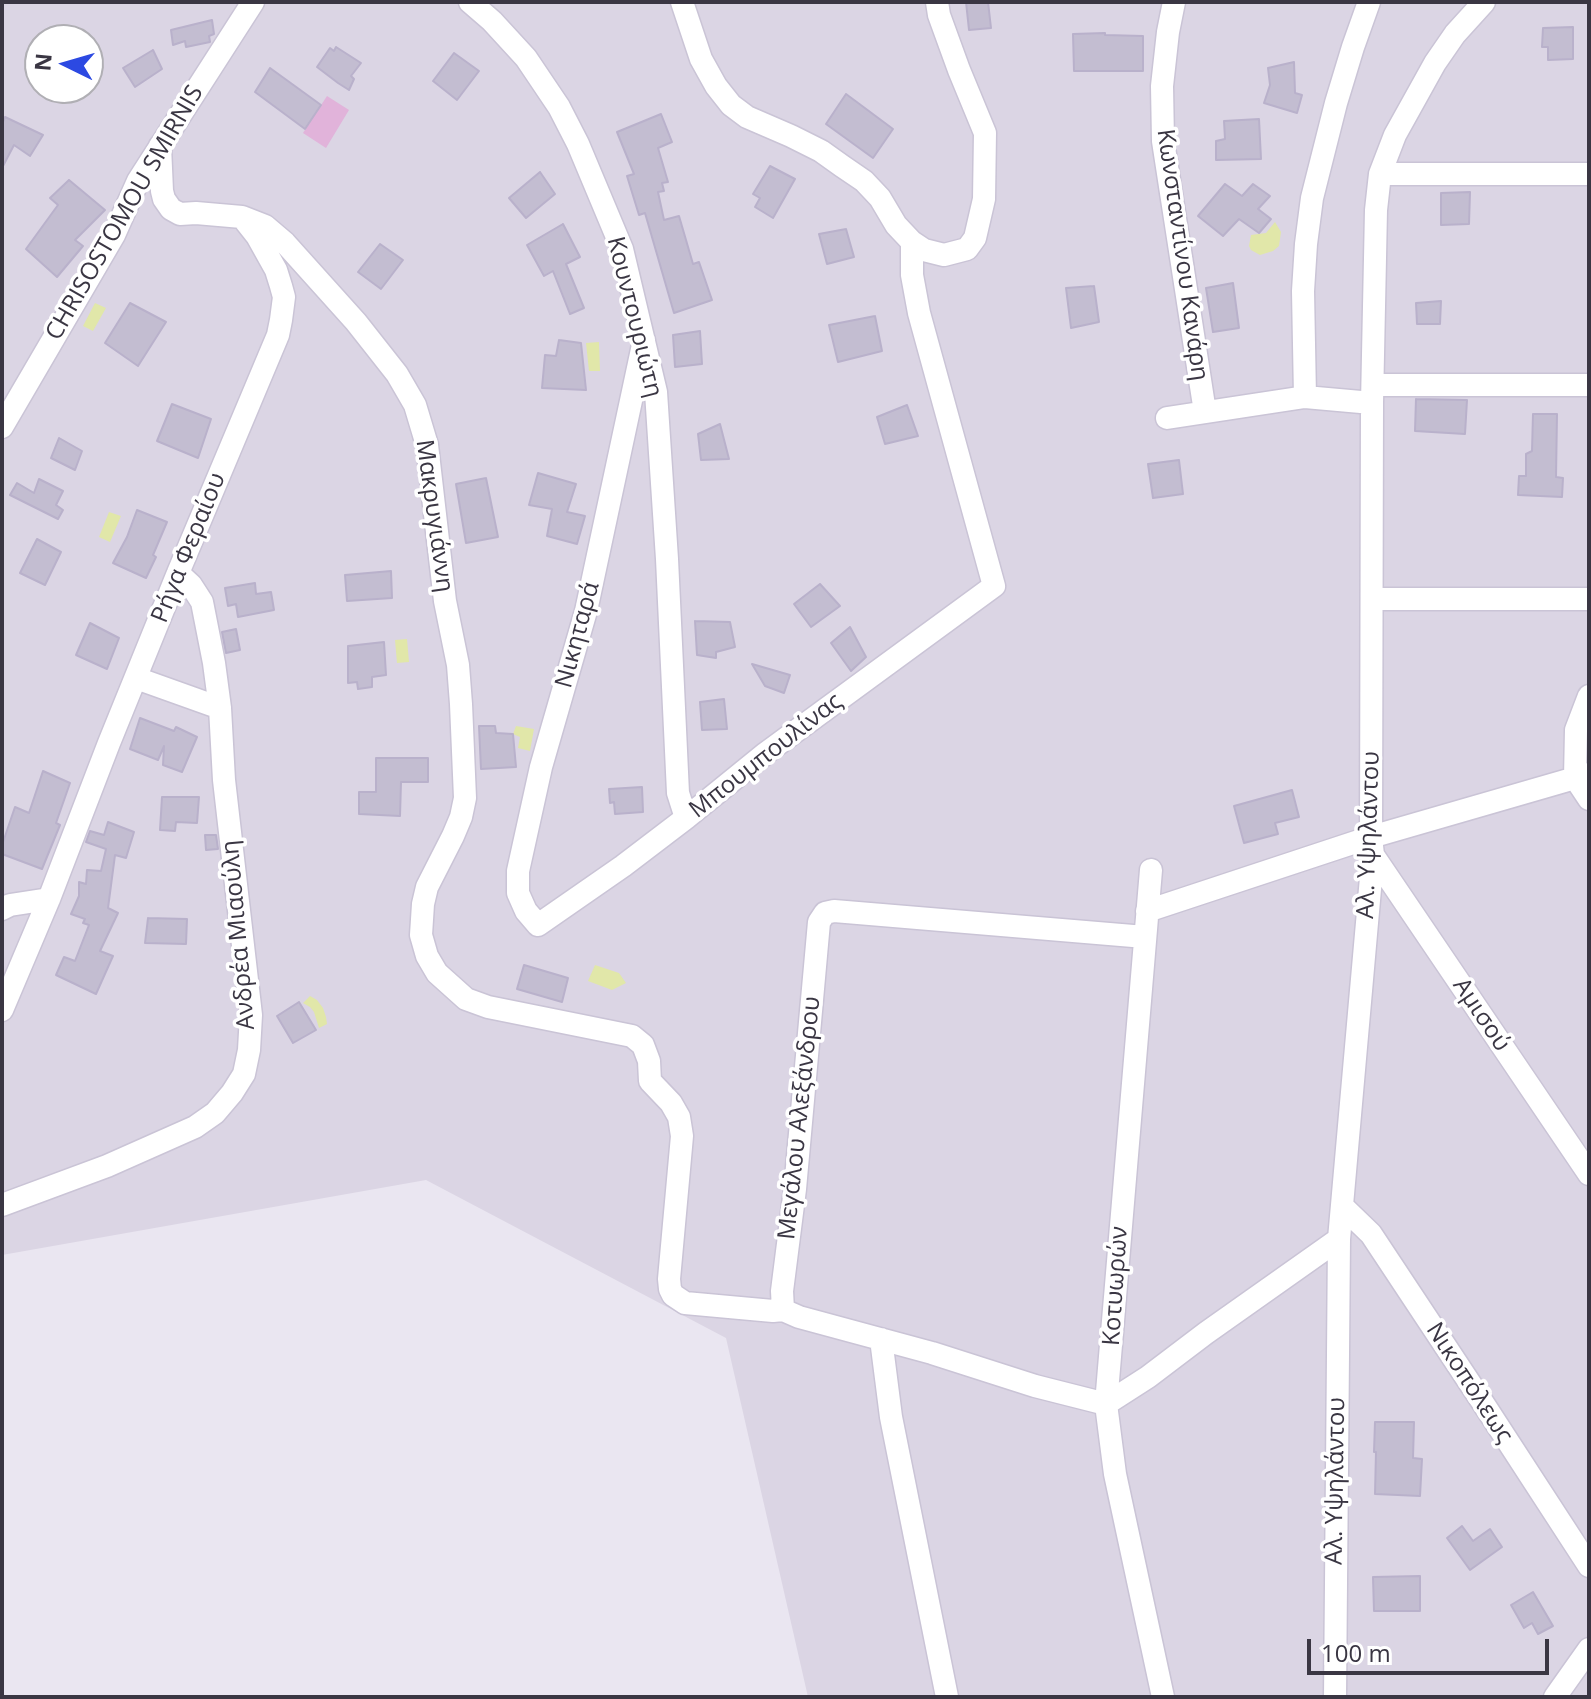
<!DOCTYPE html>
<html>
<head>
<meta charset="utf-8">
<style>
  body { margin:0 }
  #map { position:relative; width:1591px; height:1699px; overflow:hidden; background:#eae6f1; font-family:"Open Sans",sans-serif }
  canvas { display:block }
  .frame { position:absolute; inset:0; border:4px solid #3a3643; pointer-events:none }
  .north { position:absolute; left:24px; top:24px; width:80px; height:80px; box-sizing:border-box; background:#fff; border:2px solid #b0afb4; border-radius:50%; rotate:275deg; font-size:22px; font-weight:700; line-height:32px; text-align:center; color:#3a3643 }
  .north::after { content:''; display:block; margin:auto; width:28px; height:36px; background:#2c49e2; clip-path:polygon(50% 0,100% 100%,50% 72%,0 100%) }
  .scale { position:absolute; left:1307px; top:1639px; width:242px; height:36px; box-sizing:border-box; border:4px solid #3a3643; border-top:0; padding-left:10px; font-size:24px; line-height:28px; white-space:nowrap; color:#3a3643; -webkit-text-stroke:6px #fff; paint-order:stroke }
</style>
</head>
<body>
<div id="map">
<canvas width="1591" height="1699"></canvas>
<div class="frame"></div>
<div class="north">N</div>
<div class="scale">100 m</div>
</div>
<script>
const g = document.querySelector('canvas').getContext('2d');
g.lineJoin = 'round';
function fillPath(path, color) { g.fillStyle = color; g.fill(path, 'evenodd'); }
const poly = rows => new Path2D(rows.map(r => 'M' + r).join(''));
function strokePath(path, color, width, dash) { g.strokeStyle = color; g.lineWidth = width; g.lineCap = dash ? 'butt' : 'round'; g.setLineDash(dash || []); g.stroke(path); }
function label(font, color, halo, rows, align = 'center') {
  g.font = font + ' "Open Sans",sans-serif'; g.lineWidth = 7; g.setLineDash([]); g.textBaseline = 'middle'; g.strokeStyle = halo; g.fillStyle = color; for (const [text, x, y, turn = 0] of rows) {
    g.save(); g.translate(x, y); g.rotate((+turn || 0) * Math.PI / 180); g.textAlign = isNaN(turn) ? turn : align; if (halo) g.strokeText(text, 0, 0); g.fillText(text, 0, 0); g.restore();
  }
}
fillPath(poly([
  [2,2,1589,2,1589,1697,808,1697,726,1338,426,1180,2,1255],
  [40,40,88,40,88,88,40,88]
]), '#dbd5e4');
fillPath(poly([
  [327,96,349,110,326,148,303,133]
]), '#e1b3da');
fillPath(poly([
  [1275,222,1281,232,1279,246,1273,251,1260,255,1251,250,1249,246,1251,235,1266,233],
  [95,303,106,308,93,331,83,326],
  [599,342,600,371,589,371,586,343],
  [109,512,121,516,110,542,99,537],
  [407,639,409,662,397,663,395,640],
  [516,726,534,729,530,751,518,748,520,737,513,734],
  [595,965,619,973,626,983,612,990,588,981],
  [310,996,317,1000,323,1008,326,1017,327,1024,319,1028,314,1012,310,1007,303,1003]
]), '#e1e7a9');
const building = poly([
  [966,2,988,2,991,28,969,30,966,2],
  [212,20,214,34,209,36,210,42,186,47,185,41,173,45,171,30,212,20],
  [1573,27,1573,59,1548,60,1548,47,1542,47,1543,28,1573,27],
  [1105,33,1105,35,1143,36,1143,71,1074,71,1073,34,1105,33],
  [336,47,361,63,351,76,354,79,349,90,338,83,317,67,330,48,334,51,336,47],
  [153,50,162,69,135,87,123,68,153,50],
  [454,53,479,71,457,100,433,81,454,53],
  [1294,62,1295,93,1302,95,1297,113,1264,103,1270,85,1268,68,1294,62],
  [270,68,321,105,305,129,255,92,270,68],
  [846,94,893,129,873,158,826,124,846,94],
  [661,114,672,142,658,148,668,182,662,183,664,191,658,192,664,220,679,216,693,264,699,262,712,300,674,313,645,213,639,215,627,176,634,174,617,132,661,114],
  [5,117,43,135,30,156,14,145,2,168,2,124,5,117],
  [1259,119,1261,159,1216,160,1216,141,1225,139,1224,121,1259,119],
  [770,166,795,179,773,218,755,207,760,198,753,194,770,166],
  [540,172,555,194,526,218,509,198,540,172],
  [69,180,105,210,75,240,83,246,57,277,26,249,58,205,50,198,69,180],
  [1225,184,1242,196,1253,184,1270,196,1258,209,1271,219,1259,233,1239,219,1223,236,1198,216,1225,184],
  [1470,192,1469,224,1441,225,1441,193,1470,192],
  [563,224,580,257,566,264,584,308,570,314,553,271,544,276,527,245,563,224],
  [846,229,854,257,827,264,819,234,846,229],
  [380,244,403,260,381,289,358,272,380,244],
  [1233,283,1239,328,1213,332,1206,288,1233,283],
  [1094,286,1099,322,1071,328,1066,288,1094,286],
  [1441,301,1440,324,1417,324,1416,303,1441,301],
  [130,303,166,322,138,366,105,343,130,303],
  [875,316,882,351,838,362,829,325,875,316],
  [700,331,702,364,675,367,673,335,700,331],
  [559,340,581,343,586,390,542,388,545,355,556,356,559,340],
  [1416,399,1467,400,1465,434,1415,431,1416,399],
  [172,404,211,419,198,458,157,441,172,404],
  [907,405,918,436,885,444,877,417,907,405],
  [1533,414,1557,414,1556,477,1563,478,1562,497,1518,495,1519,476,1526,476,1526,454,1532,451,1533,414],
  [720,424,729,459,701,460,698,434,720,424],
  [59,438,82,451,75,470,51,458,59,438],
  [1179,460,1183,494,1153,498,1148,464,1179,460],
  [538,473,576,484,567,512,585,516,577,544,547,536,552,509,529,505,538,473],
  [486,478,498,537,466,543,456,484,486,478],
  [39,479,63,491,56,505,63,510,58,519,10,495,17,483,34,493,39,479],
  [137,510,167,522,153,555,156,557,146,578,113,563,127,537,137,510],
  [37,539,61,552,45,585,20,573,37,539],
  [391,571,392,598,347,601,345,575,391,571],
  [255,583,256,594,271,592,274,610,238,617,236,604,228,606,225,588,255,583],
  [820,584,840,606,811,627,794,604,820,584],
  [695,621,730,622,735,647,716,652,716,658,697,655,695,621],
  [90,623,119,638,107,669,76,655,90,623],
  [850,627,866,657,851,671,831,643,850,627],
  [236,629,240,650,226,653,222,632,236,629],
  [384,642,386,675,372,677,372,687,358,689,357,682,348,683,348,646,384,642],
  [752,664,790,675,784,693,765,686,752,664],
  [724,699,727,729,702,730,700,702,724,699],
  [140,718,174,731,176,727,197,737,182,772,163,765,164,746,158,760,130,749,140,718],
  [479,726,495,726,496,733,513,734,516,767,481,769,479,726],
  [376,758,428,758,428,782,401,782,400,816,359,814,359,792,376,792,376,758],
  [43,771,70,783,56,823,60,825,42,869,2,854,2,845,15,807,29,813,43,771],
  [642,787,643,812,615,814,614,802,610,803,609,789,642,787],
  [1292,790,1299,817,1275,823,1278,834,1244,843,1234,806,1292,790],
  [162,797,199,797,197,823,176,822,175,831,160,830,162,797],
  [108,822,134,832,126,858,115,855,108,908,118,913,100,951,113,956,96,994,56,975,64,957,75,961,89,925,83,923,85,919,71,914,79,896,79,882,86,884,87,870,101,871,106,849,86,842,90,831,104,835,108,822],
  [205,835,216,835,218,849,206,850,205,835],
  [148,918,187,919,186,944,145,943,148,918],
  [524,965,568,978,562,1002,517,989,524,965],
  [299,1002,316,1030,293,1043,277,1016,299,1002],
  [1375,1422,1414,1422,1413,1458,1422,1459,1420,1496,1375,1494,1376,1452,1374,1452,1375,1422],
  [1462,1526,1473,1541,1490,1529,1502,1547,1470,1570,1447,1538,1462,1526],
  [1420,1576,1420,1611,1374,1611,1373,1577,1420,1576],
  [1533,1592,1553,1626,1538,1634,1532,1623,1524,1628,1511,1605,1533,1592]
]);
fillPath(building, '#c3bdd1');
strokePath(building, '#b9b1cb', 2);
const minor = poly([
  [470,2,492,21,526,58,559,107,578,144,622,249,656,392,667,559,678,793,686,818],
  [682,2,701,59,716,86,731,105,747,117,791,136,821,151,842,166,864,181,880,198,896,225,912,242,924,250,944,255,967,249,975,238,984,199,985,133,959,70,939,15,937,2],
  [1174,2,1168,32,1162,86,1163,141,1205,412],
  [1380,174,1589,174],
  [242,217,265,226,285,243,356,322,397,374,415,405,427,445,445,601,458,665,461,704,465,798,461,817,453,836,427,887,423,904,421,935,427,956,437,973,466,999,488,1007,632,1036,643,1045,649,1061,650,1081,671,1103,679,1117,682,1136,669,1279,670,1289,673,1295,685,1303,773,1311,783,1310],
  [644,340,586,611,541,767,518,871,518,893,526,911,538,925,623,866,686,818,766,753,994,586,919,313,912,275,912,242],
  [1373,385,1589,385],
  [1305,397,1303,291,1306,244,1312,198,1336,103,1353,47,1369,2],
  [1167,418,1305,397,1372,403],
  [2,427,114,235,138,181,253,2],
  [1372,599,1589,599],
  [136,678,220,708],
  [1589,696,1576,730,1575,778,1589,799],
  [1373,855,1589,1174],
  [1151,870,1106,1404,1115,1474,1163,1697],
  [2,909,10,905,49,899],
  [1147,911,1371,837,1589,774],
  [1145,937,834,911,825,913,819,922,795,1189,782,1291,783,1310,799,1317,932,1353,1035,1386,1106,1404,1148,1377,1206,1333,1339,1239],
  [2,1010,49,899,109,743,178,573,278,335,281,320,284,297,281,286,276,270,257,236,242,217,196,213,180,214,171,209,164,199,162,191,160,146],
  [2,1205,107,1166,195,1127,215,1113,232,1093,244,1074,249,1050,251,1015,224,780,220,708,214,663,202,602,191,585,178,573],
  [1342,1206,1371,1234,1483,1403,1589,1566],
  [881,1339,891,1417,947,1697],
  [1335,1697,1339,1239,1373,855,1371,837,1372,403,1376,210,1380,174,1395,135,1435,63,1455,34,1484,2],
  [1555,1697,1589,1649]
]);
strokePath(minor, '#cac4d6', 25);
strokePath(minor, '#fff', 22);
label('24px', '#3a3643', '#fff', [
  ["CHRISOSTOMOU SMIRNIS",125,213,-60],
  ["Κωνσταντίνου Κανάρη",1182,255,82],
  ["Κουντουριώτη",634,317,76],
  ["Μακρυγιάννη",434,516,82],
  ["Ρήγα Φεραίου",189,548,-68],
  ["Νικηταρά",578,635,-75],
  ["Μπουμπουλίνας",766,756,-38],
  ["Αλ. Υψηλάντου",1369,835,-88],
  ["Ανδρέα Μιαούλη",239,935,-95],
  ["Αμισού",1481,1015,56],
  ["Μεγάλου Αλεξάνδρου",800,1118,-84],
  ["Κοτυωρών",1116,1286,-86],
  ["Νικοπόλεως",1469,1383,57],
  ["Αλ. Υψηλάντου",1336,1481,-89]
]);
</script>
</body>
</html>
